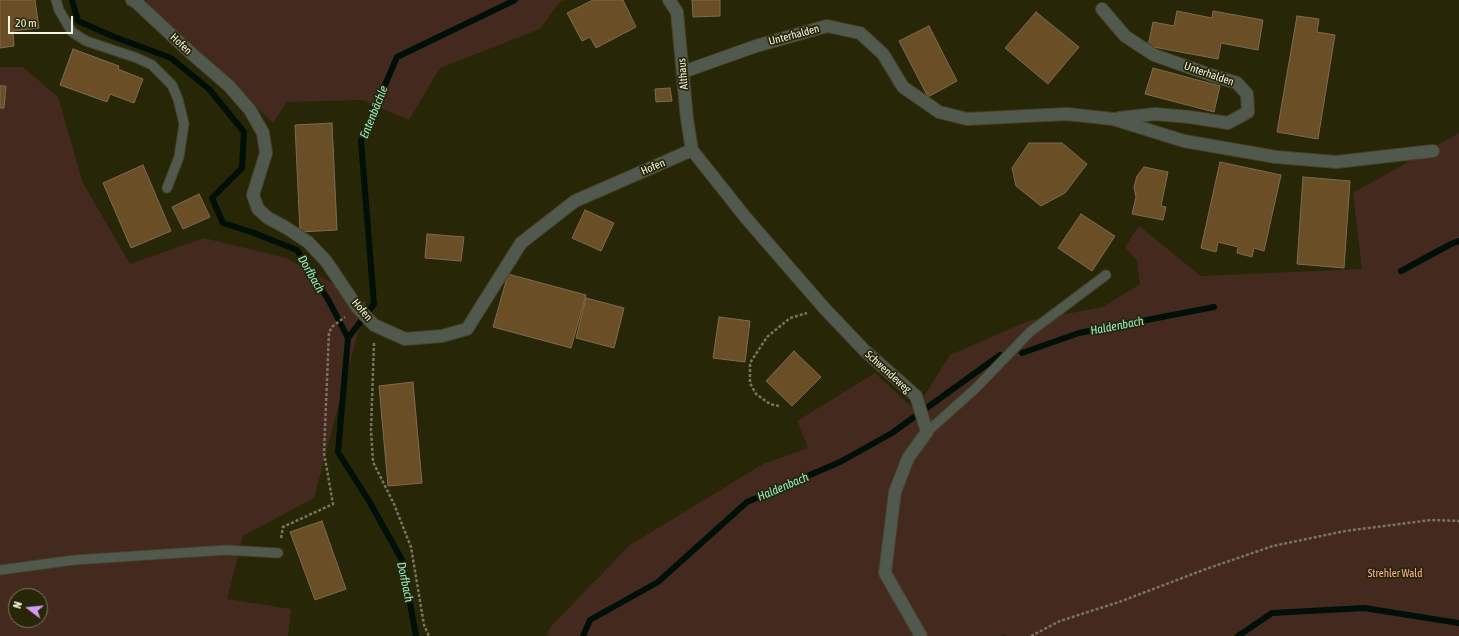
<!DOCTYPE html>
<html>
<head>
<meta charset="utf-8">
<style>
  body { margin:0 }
  #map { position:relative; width:1459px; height:636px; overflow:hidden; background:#272607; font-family:"Asap Condensed",sans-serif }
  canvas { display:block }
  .north { position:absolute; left:8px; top:588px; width:40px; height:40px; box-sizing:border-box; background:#272607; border:1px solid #79785f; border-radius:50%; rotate:286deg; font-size:11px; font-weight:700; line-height:16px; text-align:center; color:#f4f4e2 }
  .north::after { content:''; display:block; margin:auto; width:14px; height:18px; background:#d59cfb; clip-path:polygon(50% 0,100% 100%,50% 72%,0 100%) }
  .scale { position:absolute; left:8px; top:16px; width:65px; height:18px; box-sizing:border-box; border:2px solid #f4f4e2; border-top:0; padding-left:5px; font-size:12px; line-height:14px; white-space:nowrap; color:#f4f4e2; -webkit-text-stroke:3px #272607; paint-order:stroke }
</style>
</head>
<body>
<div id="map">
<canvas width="1459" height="636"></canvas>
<div class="north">N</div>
<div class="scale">20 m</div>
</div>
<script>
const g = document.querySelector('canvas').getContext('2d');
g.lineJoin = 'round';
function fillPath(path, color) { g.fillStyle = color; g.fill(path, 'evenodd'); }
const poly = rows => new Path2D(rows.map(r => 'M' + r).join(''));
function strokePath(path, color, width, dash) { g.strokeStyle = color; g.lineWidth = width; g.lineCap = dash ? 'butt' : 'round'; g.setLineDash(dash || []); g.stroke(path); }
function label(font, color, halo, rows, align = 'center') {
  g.font = font + ' "Asap Condensed",sans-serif'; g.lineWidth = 3.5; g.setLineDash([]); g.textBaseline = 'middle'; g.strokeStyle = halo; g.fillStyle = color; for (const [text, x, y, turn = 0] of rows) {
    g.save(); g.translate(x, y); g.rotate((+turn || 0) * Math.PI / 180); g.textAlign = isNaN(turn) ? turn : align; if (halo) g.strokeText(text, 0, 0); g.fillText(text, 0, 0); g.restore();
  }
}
fillPath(poly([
  [147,0,565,0,559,3,540,29,440,68,409,120,362,100,287,102,273,123,146,3],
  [0,67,23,67,58,97,83,183,130,264,204,238,286,258,366,302,314,498,243,536,227,599,291,609,288,636,0,636],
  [16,596,40,596,40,620,16,620],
  [1459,133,1459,636,1007,636,1003,634,1000,636,546,636,551,626,630,545,763,464,808,448,797,421,875,373,915,410,950,355,1028,321,1103,307,1140,284,1137,261,1125,247,1139,226,1201,276,1362,269,1353,193]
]), '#44291e');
strokePath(poly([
  [72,0,78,21,112,36,171,58,209,89,244,132,242,168,212,198,223,223,254,233,297,250,329,301,348,338,338,452,369,501,402,560,416,636],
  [1401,271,1451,244,1459,241],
  [348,338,374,304,361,141,397,57,515,0],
  [1022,353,1079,333,1214,307],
  [583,636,590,620,658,582,747,502,840,462,892,433,1000,355],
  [1238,636,1272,613,1364,608,1459,623]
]), '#010f09', 6);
const building = poly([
  [0,0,35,0,39,28,13,31,14,46,0,48,0,0],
  [593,0,623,0,636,27,596,48,590,37,582,41,567,13,593,0],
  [692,0,720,0,720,16,693,17,692,0],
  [1177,11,1212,18,1213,11,1263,20,1258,50,1221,43,1218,59,1148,46,1153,22,1174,26,1177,11],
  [1036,12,1079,47,1048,84,1005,48,1036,12],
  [1297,16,1319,19,1317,32,1335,35,1318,139,1277,132,1297,16],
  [929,26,957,81,928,97,899,41,929,26],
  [73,49,119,66,118,69,143,79,134,103,110,94,107,102,60,85,73,49],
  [1153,68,1220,86,1214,112,1145,94,1153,68],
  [0,86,6,86,4,108,0,108,0,86],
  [670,88,672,101,656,102,655,89,670,88],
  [332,123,337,230,300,232,295,125,332,123],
  [1029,143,1062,143,1087,164,1065,193,1041,206,1016,186,1012,168,1029,143],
  [1220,162,1281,175,1264,251,1254,248,1252,257,1237,253,1238,247,1218,242,1216,252,1201,248,1220,162],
  [143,165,171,231,131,248,103,183,143,165],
  [1144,167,1168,172,1161,206,1166,207,1163,220,1132,214,1136,197,1134,187,1137,176,1144,167],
  [1303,177,1350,181,1344,268,1297,264,1303,177],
  [199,194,210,217,183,229,172,207,199,194],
  [585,210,614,223,601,251,572,238,585,210],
  [1081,214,1115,236,1092,271,1058,248,1081,214],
  [427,234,464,237,461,261,425,258,427,234],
  [508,274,586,295,571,348,493,327,508,274],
  [586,298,624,308,614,348,576,338,586,298],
  [719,317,750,321,745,362,713,358,719,317],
  [794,351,821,377,792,406,766,381,794,351],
  [413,382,422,483,388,486,379,386,413,382],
  [322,521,346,589,315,600,290,532,322,521]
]);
fillPath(building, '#694e26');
strokePath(building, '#7f6b50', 1);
const service = poly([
  [56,0,59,10,72,32,86,41,137,58,152,65,172,85,178,99,184,124,179,157,167,188],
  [927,432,976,388,1030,332,1106,275],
  [0,570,74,560,226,550,278,553]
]);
const minor = poly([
  [132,0,136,2,192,54,229,86,250,110,263,133,266,153,253,195,258,209,268,218,285,227,308,242,326,261,357,307,374,325,405,339,442,336,467,329,521,243,575,201,692,150],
  [669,0,677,12,687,119,692,150,746,218,825,309,864,350,916,396,927,432,908,458,895,492,885,573,921,636],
  [1102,9,1125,36,1154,55,1211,75,1237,83,1247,94,1248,112,1228,123,1190,117,1155,114,1119,118],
  [683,72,756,46,827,26,860,33,883,54,903,87,939,112,967,119,1067,114,1113,119,1184,141,1276,157,1336,162,1433,151]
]);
strokePath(service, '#444326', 11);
strokePath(minor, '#444326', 14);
strokePath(poly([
  [374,343,371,430,373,462,394,504,411,547,424,625,429,636],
  [779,406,770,404,756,394,750,383,750,363,767,337,790,318,807,313],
  [281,538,283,527,333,504,324,453,329,332,333,326,345,317],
  [1031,636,1060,621,1119,602,1206,569,1273,546,1345,531,1431,520,1459,521]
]), '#76765c', 2.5, [3, 2]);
strokePath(service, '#51594e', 9);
strokePath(minor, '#51594e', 12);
label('11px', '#f4f4e2', '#272607', [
  ["Unterhalden",794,35,-15],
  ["Hofen",181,44,43],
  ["Althaus",683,74,-95],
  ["Unterhalden",1209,74,19],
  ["Hofen",653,167,-23],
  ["Hofen",362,310,50],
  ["Schwendeweg",888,372,42]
]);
label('11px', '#fcb393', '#272607', [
  ["Strehler Wald",1395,574]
]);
label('italic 12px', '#93ebcb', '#272607', [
  ["Entenbächle",374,112,-68],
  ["Dorfbach",311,274,60],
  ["Haldenbach",1117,326,-11],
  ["Haldenbach",783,487,-23],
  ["Dorfbach",405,582,78]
]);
</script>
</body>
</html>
